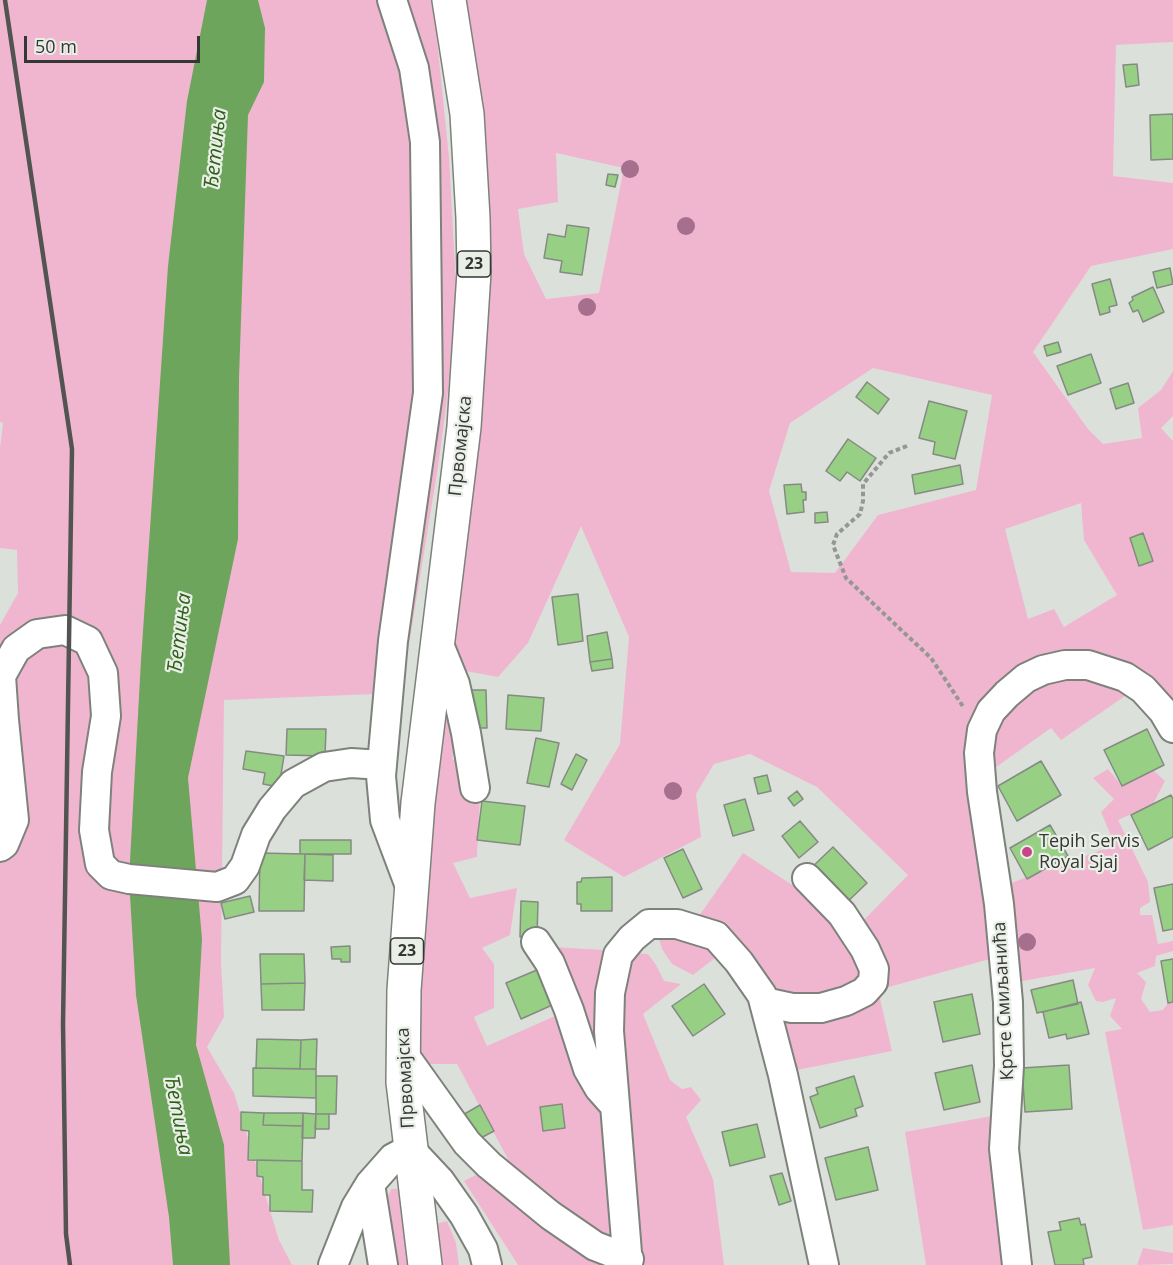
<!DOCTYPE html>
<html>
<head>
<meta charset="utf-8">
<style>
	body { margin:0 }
	#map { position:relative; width:1173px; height:1265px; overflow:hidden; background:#dbe1da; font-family:"Open Sans",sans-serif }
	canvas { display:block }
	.scale { position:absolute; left:24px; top:36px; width:176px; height:27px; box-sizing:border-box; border:3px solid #353734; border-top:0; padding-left:8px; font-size:18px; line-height:21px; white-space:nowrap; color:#353734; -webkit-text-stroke:4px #e9eee7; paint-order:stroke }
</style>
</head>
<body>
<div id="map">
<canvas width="1173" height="1265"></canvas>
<div class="scale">50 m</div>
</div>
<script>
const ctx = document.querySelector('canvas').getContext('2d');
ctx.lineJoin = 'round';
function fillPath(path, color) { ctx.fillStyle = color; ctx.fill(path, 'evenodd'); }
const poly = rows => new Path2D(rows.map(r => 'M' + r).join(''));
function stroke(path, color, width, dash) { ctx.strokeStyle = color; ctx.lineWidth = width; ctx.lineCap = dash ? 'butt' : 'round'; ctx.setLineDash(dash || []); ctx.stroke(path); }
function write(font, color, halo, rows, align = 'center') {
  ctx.font = font + ' "Open Sans",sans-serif'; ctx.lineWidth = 4.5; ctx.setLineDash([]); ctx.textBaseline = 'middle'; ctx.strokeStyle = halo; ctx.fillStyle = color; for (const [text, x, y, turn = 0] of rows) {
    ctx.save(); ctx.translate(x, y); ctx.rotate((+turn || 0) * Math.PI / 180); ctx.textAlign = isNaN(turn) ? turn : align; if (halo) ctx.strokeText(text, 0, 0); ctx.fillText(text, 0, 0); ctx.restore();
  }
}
const green = poly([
	[0,0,431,0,435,20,449,157,456,285,448,392,438,467,401,693,224,700,221,961,224,1017,207,1047,234,1093,279,1240,292,1265,0,1265,0,625,18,593,17,550,0,548,0,448,3,423,0,422],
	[462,0,1173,0,1173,42,1116,45,1113,176,1173,183,1173,249,1091,266,1033,352,1088,429,1103,444,1142,438,1138,408,1161,390,1173,371,1173,416,1161,428,1173,441,1173,718,1087,654,977,716,997,957,878,990,892,1051,792,1071,699,916,743,853,857,927,908,875,817,787,750,754,714,764,696,794,701,837,624,877,564,840,620,744,629,637,581,526,528,643,498,677,460,670,457,736,452,759,481,774,477,857,453,863,470,898,517,888,510,935,482,948,494,964,494,1008,474,1017,487,1046,562,1013,553,947,604,950,603,1111,614,1265,518,1265,464,1181,508,1159,457,1064,419,1064,419,939,486,361,487,203],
	[556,153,624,168,599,293,546,299,524,254,518,209,558,202],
	[873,368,992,395,976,490,878,515,835,573,791,572,769,491,790,423],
	[1081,503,1084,540,1117,595,1064,627,1054,609,1028,619,1005,529],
	[1079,670,1131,692,1061,740,1051,728,985,775,987,731,1013,696],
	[1108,769,1122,786,1153,770,1165,781,1153,804,1118,820,1148,882,1150,902,1140,908,1140,915,1152,915,1158,944,1173,941,1173,951,1156,956,1155,966,1137,973,1146,982,1141,999,1150,1012,1163,1010,1168,1003,1173,1002,1173,1225,1143,1230,1105,1032,1122,1029,1110,1016,1116,998,1103,1002,1096,1001,1088,985,1095,968,1012,983,1000,887,1115,845,1101,812,1114,799,1093,778],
	[658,935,683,935,720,954,693,975,672,964,662,949],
	[632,953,648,954,656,965,664,981,681,984,643,1014,670,1080,682,1089,691,1087,701,1100,686,1117,713,1179,724,1265,639,1265,616,1022],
	[997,1115,1009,1265,926,1265,905,1132],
	[391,1189,404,1189,415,1265,392,1265,383,1208],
	[447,1221,456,1243,459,1265,439,1265,432,1225],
	[1143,1248,1173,1253,1173,1264,1137,1265]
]);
const water = poly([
	[207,0,258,0,265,28,264,82,248,115,239,378,238,539,188,778,202,939,196,1045,224,1145,230,1265,173,1265,169,1217,136,995,129,879,141,660,168,266,187,101]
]);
const building = poly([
	[1137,64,1139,85,1126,87,1123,65,1137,64],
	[1173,114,1173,159,1151,160,1150,115,1173,114],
	[608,174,618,175,615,187,606,185,608,174],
	[567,225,589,228,582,275,560,272,562,261,544,258,548,234,565,237,567,225],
	[1170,268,1173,284,1157,288,1153,272,1170,268],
	[1110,279,1117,305,1109,307,1110,312,1100,315,1092,284,1110,279],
	[1153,287,1164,312,1143,322,1138,310,1133,312,1129,303,1133,300,1132,297,1153,287],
	[1058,342,1061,352,1047,356,1044,346,1058,342],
	[1091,354,1101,383,1068,395,1057,366,1091,354],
	[867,382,889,399,878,414,856,397,867,382],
	[1128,383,1134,403,1116,409,1110,389,1128,383],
	[929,401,967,411,955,459,933,454,935,442,919,438,929,401],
	[848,439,876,458,860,481,847,472,840,481,826,471,848,439],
	[960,465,963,484,915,494,912,475,960,465],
	[801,484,802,492,806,492,806,500,803,500,804,512,787,514,784,485,801,484],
	[827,512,828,522,815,523,815,513,827,512],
	[1143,533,1153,561,1139,566,1130,538,1143,533],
	[578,594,583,641,558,645,552,597,578,594],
	[607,632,612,659,590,662,587,636,607,632],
	[612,659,613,668,592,671,590,662,612,659],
	[471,690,486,690,487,728,472,728,471,690],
	[508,695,544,698,541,731,506,729,508,695],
	[287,729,326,729,325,756,286,755,287,729],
	[1147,729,1164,765,1122,786,1104,750,1147,729],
	[536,738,559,743,549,787,527,783,536,738],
	[246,751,284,756,279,787,263,784,265,773,243,769,246,751],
	[576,754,587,760,572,790,561,784,576,754],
	[1041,761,1061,795,1017,821,998,786,1041,761],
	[767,775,771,791,758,794,754,778,767,775],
	[797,791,803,799,794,806,788,798,797,791],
	[1171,795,1173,799,1173,837,1148,850,1131,815,1171,795],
	[745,799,754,830,733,836,724,805,745,799],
	[482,801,525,806,520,845,477,840,482,801],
	[800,821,818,842,799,858,782,836,800,821],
	[1050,825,1068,856,1027,879,1010,848,1050,825],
	[300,840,351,840,351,854,300,854,300,840],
	[833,847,867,883,843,906,809,870,833,847],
	[683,849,702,889,683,898,664,858,683,849],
	[260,853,305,854,304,911,259,911,260,853],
	[305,854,333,855,333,881,304,880,305,854],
	[612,877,612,911,581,911,581,904,577,904,577,882,581,882,582,878,612,877],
	[1173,884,1173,929,1163,931,1154,888,1173,884],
	[250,896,254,912,225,919,221,903,250,896],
	[521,901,538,902,537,937,520,937,521,901],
	[350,946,350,962,341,962,341,959,332,959,331,947,350,946],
	[260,954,304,954,305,983,261,984,260,954],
	[1173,959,1173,1002,1168,1003,1161,961,1173,959],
	[544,967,559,1002,521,1019,506,983,544,967],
	[1073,980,1078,1004,1037,1013,1031,990,1073,980],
	[305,983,304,1010,262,1010,261,984,305,983],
	[704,984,725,1014,693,1036,672,1006,704,984],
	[972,994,980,1034,943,1042,934,1002,972,994],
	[1081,1002,1089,1034,1067,1039,1066,1034,1049,1038,1043,1012,1081,1002],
	[257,1039,301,1040,300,1069,256,1068,257,1039],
	[317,1039,316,1069,300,1069,301,1040,317,1039],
	[972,1065,980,1102,944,1110,935,1073,972,1065],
	[1069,1065,1072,1109,1025,1112,1022,1068,1069,1065],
	[253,1068,316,1069,316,1098,253,1096,253,1068],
	[316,1076,337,1076,336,1114,316,1114,316,1076],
	[854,1076,863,1106,855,1109,857,1116,820,1128,810,1097,818,1094,816,1088,854,1076],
	[562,1104,565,1128,543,1131,540,1107,562,1104],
	[480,1105,494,1131,475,1141,461,1116,480,1105],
	[241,1112,264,1113,263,1125,303,1126,302,1161,248,1160,249,1131,241,1130,241,1112],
	[264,1113,303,1113,303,1126,263,1125,264,1113],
	[303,1113,316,1114,315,1138,302,1138,303,1113],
	[316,1114,329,1114,329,1129,315,1129,316,1114],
	[757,1124,765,1157,730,1166,722,1132,757,1124],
	[868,1147,878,1190,836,1200,825,1158,868,1147],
	[257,1160,302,1161,302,1190,313,1190,312,1212,270,1211,270,1195,263,1195,263,1177,257,1176,257,1160],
	[782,1173,791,1201,779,1205,770,1176,782,1173],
	[1079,1218,1081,1225,1085,1224,1092,1257,1083,1259,1084,1265,1055,1265,1048,1232,1061,1230,1059,1222,1079,1218]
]);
const path = poly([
	[907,446,889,453,863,484,863,501,860,514,837,534,833,545,846,578,931,658,964,708]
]);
const minor = poly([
	[392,0,414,68,425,142,428,393,393,641,381,776,385,820,411,889],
	[438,642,455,684,466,733,475,788],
	[0,847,4,844,14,820,4,720,1,676,16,649,37,634,65,630,88,641,103,673,106,716,97,772,94,830,100,864,111,875,129,879,217,887,235,880,245,866,256,835,272,809,293,784,324,767,351,763,382,765],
	[536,942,550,963,569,1010,588,1069,599,1088,615,1106],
	[764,1002,792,1008,821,1008,846,1001,864,992,873,982,874,969,865,949,842,914,807,878],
	[402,1052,467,1143,489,1165,550,1215,595,1246,629,1259],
	[370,1184,383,1265],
	[333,1265,356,1207,370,1184,393,1158,410,1149,440,1181,464,1215,483,1249,487,1265],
	[628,1265,609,1031,610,993,618,955,632,938,649,924,677,924,716,936,739,962,762,995,783,1075,824,1265],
	[1017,1265,1004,1149,1009,1066,1008,1002,999,904,982,792,979,753,982,730,991,711,1007,694,1026,678,1043,670,1065,665,1088,665,1125,677,1143,689,1163,711,1173,728]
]);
const major = poly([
	[425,1265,403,1082,404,990,418,803,464,427,474,272,473,218,467,114,449,0]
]);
const rail = poly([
	[5,0,72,449,63,1024,66,1234,70,1265]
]);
const trees = [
	[630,169],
	[686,226],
	[587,307],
	[673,791],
	[1027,942]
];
const markers = [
	[1027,852,6,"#c84489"]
];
const shields = [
	[474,264,33],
	[407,951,33]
];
const shieldNames = [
	["23",474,264],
	["23",407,951]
];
const streetNames = [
	["Првомајска",461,446,-84],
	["Крсте Смиљанића",1004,1001,-93],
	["Првомајска",406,1078,-93]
];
const poiNames = [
	["Tepih Servis",1039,842],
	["Royal Sjaj",1039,863]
];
const waterNames = [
	["Ђетиња",216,149,-84],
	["Ђетиња",180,633,-83],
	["Ђетиња",178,1116,79]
];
fillPath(green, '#f1b6cf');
fillPath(water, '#6ea55c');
fillPath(building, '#97d084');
stroke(building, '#858a83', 1.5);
stroke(minor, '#7d827b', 32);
stroke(major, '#7d827b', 36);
stroke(path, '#939892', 4, [4.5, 3]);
stroke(minor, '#fff', 28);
stroke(major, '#fff', 33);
stroke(rail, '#525451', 4.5);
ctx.fillStyle = '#a66f8d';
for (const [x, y] of trees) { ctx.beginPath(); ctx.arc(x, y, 9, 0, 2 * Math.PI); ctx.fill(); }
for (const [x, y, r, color] of markers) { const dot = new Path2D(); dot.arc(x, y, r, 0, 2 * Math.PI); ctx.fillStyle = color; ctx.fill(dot); stroke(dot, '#e9eee7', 2); }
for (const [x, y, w] of shields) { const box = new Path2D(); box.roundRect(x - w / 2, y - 13, w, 26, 4.5); ctx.fillStyle = '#e9eee7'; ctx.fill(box); stroke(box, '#353734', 1.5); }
write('bold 16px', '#353734', null, shieldNames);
write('18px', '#353734', '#e9eee7', streetNames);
write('18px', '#353734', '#e9eee7', poiNames, 'left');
write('italic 20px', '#2d6117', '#e9eee7', waterNames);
</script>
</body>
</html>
